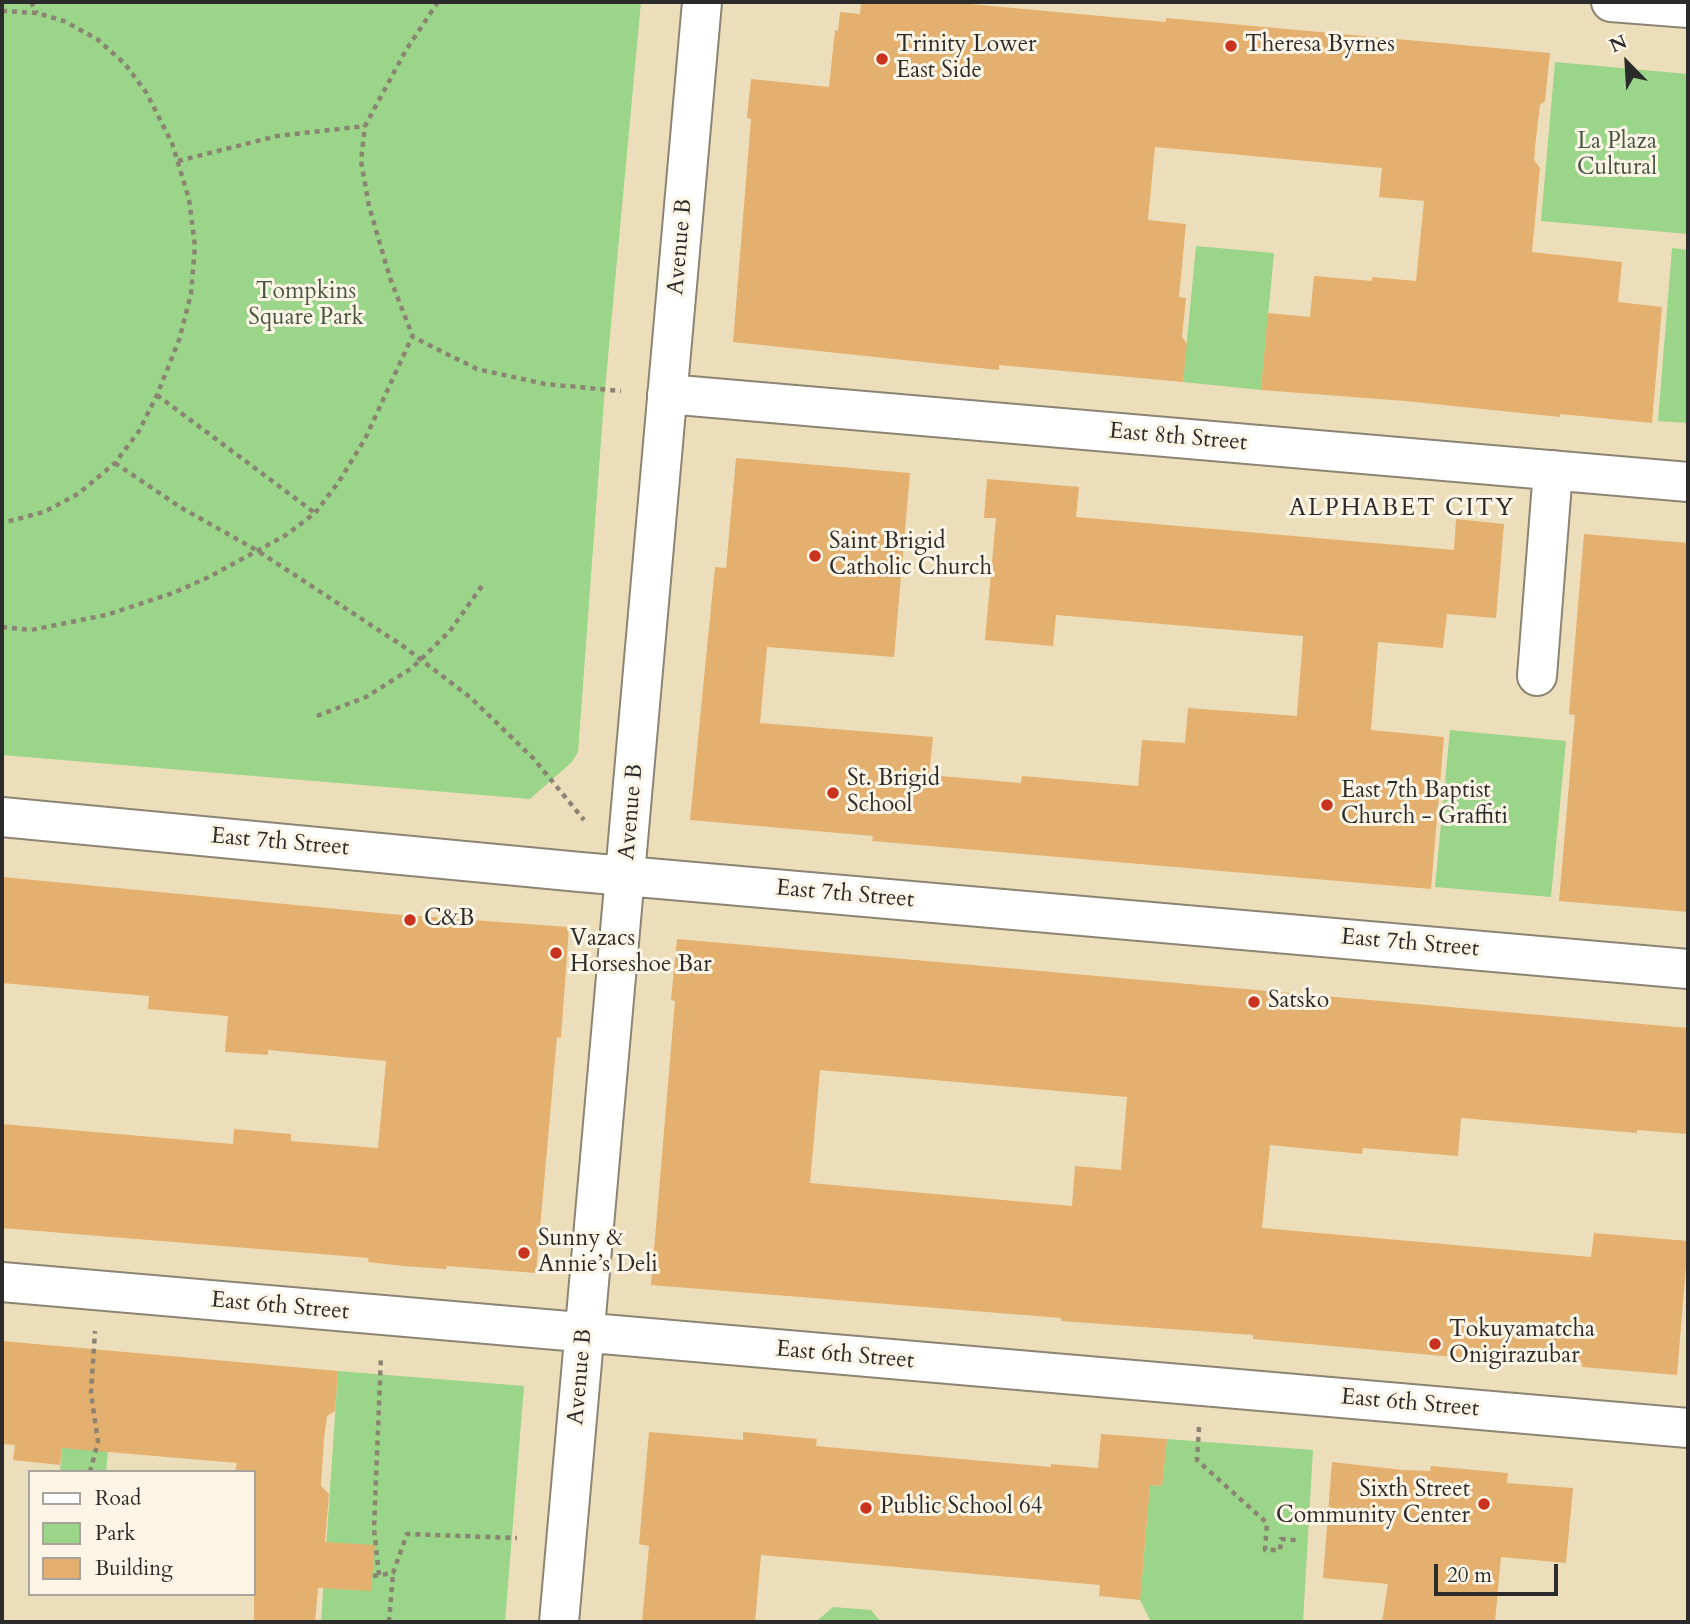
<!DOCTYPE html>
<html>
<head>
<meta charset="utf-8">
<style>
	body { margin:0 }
	#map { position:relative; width:1690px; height:1624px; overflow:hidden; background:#eddebb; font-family:Cardo,serif }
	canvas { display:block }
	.frame { position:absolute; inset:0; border:4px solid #2b2b2b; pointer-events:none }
	.legend { position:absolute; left:28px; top:1470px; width:228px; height:126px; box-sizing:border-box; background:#fcf5e5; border:2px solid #a8a49b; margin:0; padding:9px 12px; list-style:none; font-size:21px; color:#2b2b2b }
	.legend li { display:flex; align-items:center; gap:14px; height:35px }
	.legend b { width:35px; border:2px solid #a8a49b }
	.north { position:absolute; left:1592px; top:28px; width:70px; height:70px; -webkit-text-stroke:5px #fcf5e5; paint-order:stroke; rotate:336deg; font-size:19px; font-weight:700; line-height:28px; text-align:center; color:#2b2b2b }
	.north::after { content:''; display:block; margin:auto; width:24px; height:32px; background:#2b2b2b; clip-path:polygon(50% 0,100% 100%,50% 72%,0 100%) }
	.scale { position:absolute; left:1434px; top:1564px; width:124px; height:32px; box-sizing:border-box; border:4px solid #2b2b2b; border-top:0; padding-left:9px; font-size:21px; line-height:24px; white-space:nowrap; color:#2b2b2b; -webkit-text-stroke:5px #fcf5e5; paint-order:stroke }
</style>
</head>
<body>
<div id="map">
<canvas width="1690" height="1624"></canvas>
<div class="frame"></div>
<ul class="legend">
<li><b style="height:9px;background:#fff"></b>Road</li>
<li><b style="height:19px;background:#9ad589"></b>Park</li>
<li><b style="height:19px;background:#e4b06f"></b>Building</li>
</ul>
<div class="north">N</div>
<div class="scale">20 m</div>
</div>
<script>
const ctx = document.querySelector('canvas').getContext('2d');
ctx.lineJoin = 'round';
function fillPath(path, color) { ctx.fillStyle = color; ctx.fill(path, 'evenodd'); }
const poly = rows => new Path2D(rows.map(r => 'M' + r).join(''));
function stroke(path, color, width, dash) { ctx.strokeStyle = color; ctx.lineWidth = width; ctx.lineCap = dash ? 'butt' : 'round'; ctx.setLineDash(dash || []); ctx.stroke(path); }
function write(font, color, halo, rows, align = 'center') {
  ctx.font = font + ' Cardo,serif'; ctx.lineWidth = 6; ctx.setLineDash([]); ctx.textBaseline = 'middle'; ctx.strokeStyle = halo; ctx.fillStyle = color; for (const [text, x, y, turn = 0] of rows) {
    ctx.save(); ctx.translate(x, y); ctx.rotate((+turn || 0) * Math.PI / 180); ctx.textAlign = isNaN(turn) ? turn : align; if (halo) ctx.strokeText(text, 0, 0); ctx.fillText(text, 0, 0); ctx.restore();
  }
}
const green = poly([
	[2,2,641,2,604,400,578,752,572,762,530,799,2,755],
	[1555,62,1688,74,1688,234,1541,221],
	[1196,246,1274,253,1261,390,1183,382],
	[1672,248,1688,250,1688,423,1658,421],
	[1450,730,1566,741,1551,897,1435,887],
	[70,1347,117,1352,106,1472,60,1472],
	[338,1371,524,1386,505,1622,321,1622],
	[1167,1439,1313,1450,1303,1622,1151,1622,1140,1600,1150,1485,1162,1486],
	[833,1607,871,1610,881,1622,819,1622,819,1619]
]);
const building = poly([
	[861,2,948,2,1166,22,1166,18,1550,53,1545,101,1540,105,1535,147,1534,160,1540,168,1532,252,1622,262,1618,302,1662,307,1652,423,1560,414,1560,417,1405,401,1261,390,1268,313,1310,317,1314,276,1372,281,1372,277,1416,281,1424,201,1379,197,1382,168,1155,147,1148,220,1186,224,1179,297,1186,298,1182,337,1187,344,1183,382,999,365,999,370,733,342,751,119,747,118,751,79,829,87,835,30,838,31,840,12,860,14],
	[736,458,910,473,894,657,767,647,760,723,933,737,929,775,1021,783,1022,776,1138,786,1142,740,1185,743,1188,708,1297,716,1303,636,1056,615,1053,646,985,640,996,518,984,518,987,479,1079,487,1076,517,1454,550,1456,519,1504,524,1496,618,1447,614,1443,648,1378,642,1371,730,1444,737,1431,889,872,841,873,836,690,820,715,567,726,568],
	[1584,534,1688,543,1688,912,1559,901,1575,715,1569,714],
	[2,877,390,914,569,927,561,1038,557,1037,536,1273,447,1266,446,1269,403,1266,368,1262,369,1258,2,1228,2,1124,233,1144,234,1129,291,1134,291,1141,378,1148,386,1061,268,1050,268,1055,225,1052,228,1016,148,1009,149,996,2,983],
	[677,939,1688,1028,1688,1134,1637,1130,1637,1133,1461,1118,1458,1156,1363,1148,1362,1154,1270,1145,1262,1228,1591,1257,1594,1233,1688,1241,1677,1375,1582,1367,1582,1363,1489,1355,1489,1360,1443,1356,1253,1339,1253,1335,1061,1321,1061,1318,651,1285,675,1001,671,1000],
	[820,1070,1127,1097,1121,1170,1075,1166,1072,1206,810,1183],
	[2,1341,338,1371,335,1411,327,1416,324,1439,321,1486,329,1494,325,1542,375,1545,371,1591,318,1588,315,1622,254,1622,254,1472,235,1472,237,1463,62,1448,60,1465,13,1460,15,1445,2,1444],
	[649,1432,743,1440,743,1432,817,1439,816,1446,1051,1467,1051,1464,1098,1468,1101,1434,1167,1439,1162,1486,1150,1485,1140,1600,1099,1596,1100,1585,761,1555,755,1622,642,1622,649,1546,639,1544],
	[1332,1462,1403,1470,1430,1471,1431,1466,1508,1473,1507,1483,1573,1488,1566,1563,1501,1557,1495,1622,1382,1622,1388,1584,1323,1578]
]);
const path = poly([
	[31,2,37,13],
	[438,2,406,50,365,126,361,161,369,206,390,278,413,337,477,369,545,384,621,391],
	[2,11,37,13,64,21,97,39,125,64,146,92,172,143,189,199,195,246,191,294,179,340,157,395,139,431,115,463,78,494,44,512,2,523],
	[178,161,277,136,365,126],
	[157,395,315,513],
	[115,463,180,507,258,551,403,646,471,698,534,759,584,820],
	[2,627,31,630,106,615,173,593,209,577,286,535,315,513,338,483,365,439,412,337],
	[317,716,366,697,412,668,450,631,484,583],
	[1199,1427,1197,1460,1267,1523,1265,1550,1280,1550,1281,1539,1296,1540],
	[90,1472,98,1442,91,1393,95,1331],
	[379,1575,374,1529,381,1356],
	[373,1576,393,1573,407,1534,517,1538],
	[389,1622,393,1573]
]);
const minor = poly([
	[1611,2,1688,8],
	[667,394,1688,482],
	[1537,676,1553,470],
	[2,817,580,872,1688,969],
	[2,1282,1688,1428],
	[559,1622,702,2]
]);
const markers = [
	[1231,46,7,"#c8321e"],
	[882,59,7,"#c8321e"],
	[815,556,7,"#c8321e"],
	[833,793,7,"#c8321e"],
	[1327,805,7,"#c8321e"],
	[410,920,7,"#c8321e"],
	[556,953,7,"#c8321e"],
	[1254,1002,7,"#c8321e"],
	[524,1253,7,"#c8321e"],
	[1435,1344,7,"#c8321e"],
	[1484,1504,7,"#c8321e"],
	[866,1508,7,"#c8321e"]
];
const poiNames = [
	["Trinity Lower",896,46],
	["East Side",896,72],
	["Theresa Byrnes",1245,46],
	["Saint Brigid",829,543],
	["Catholic Church",829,569],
	["St. Brigid",847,780],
	["School",847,806],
	["East 7th Baptist",1341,792],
	["Church - Graffiti",1341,818],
	["C&B",424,920],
	["Vazacs",570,940],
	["Horseshoe Bar",570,966],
	["Satsko",1268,1002],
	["Sunny &",538,1240],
	["Annie’s Deli",538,1266],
	["Tokuyamatcha",1449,1331],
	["Onigirazubar",1449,1357],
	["Sixth Street",1470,1491,"right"],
	["Community Center",1470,1517,"right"],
	["Public School 64",880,1508]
];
const parkNames = [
	["La Plaza",1617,143],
	["Cultural",1617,169],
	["Tompkins",306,293],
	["Square Park",306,319]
];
const streetNames = [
	["Avenue B",681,247,-85],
	["East 8th Street",1178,438,5],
	["Avenue B",632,812,-85],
	["East 7th Street",280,843,5],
	["East 7th Street",845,895,5],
	["East 7th Street",1410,944,5],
	["East 6th Street",280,1307,5],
	["East 6th Street",845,1356,5],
	["Avenue B",581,1377,-85],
	["East 6th Street",1410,1404,5]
];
const neighbourhoodNames = [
	["ALPHABET CITY",1402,509]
];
fillPath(green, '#9ad589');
fillPath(building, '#e4b06f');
stroke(minor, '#8c8473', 42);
stroke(path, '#8c8473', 4.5, [5, 5]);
stroke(minor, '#fff', 38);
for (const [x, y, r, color] of markers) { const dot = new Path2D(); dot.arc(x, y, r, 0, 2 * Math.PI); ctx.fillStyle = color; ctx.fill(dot); stroke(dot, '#fcf5e5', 2.5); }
write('23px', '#2b2b2b', '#fcf5e5', poiNames, 'left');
write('23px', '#475642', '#fcf5e5', parkNames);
write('23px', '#2b2b2b', '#fcf5e5', streetNames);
ctx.letterSpacing = '2px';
write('24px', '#2b2b2b', '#fcf5e5', neighbourhoodNames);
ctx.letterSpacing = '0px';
</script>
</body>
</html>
